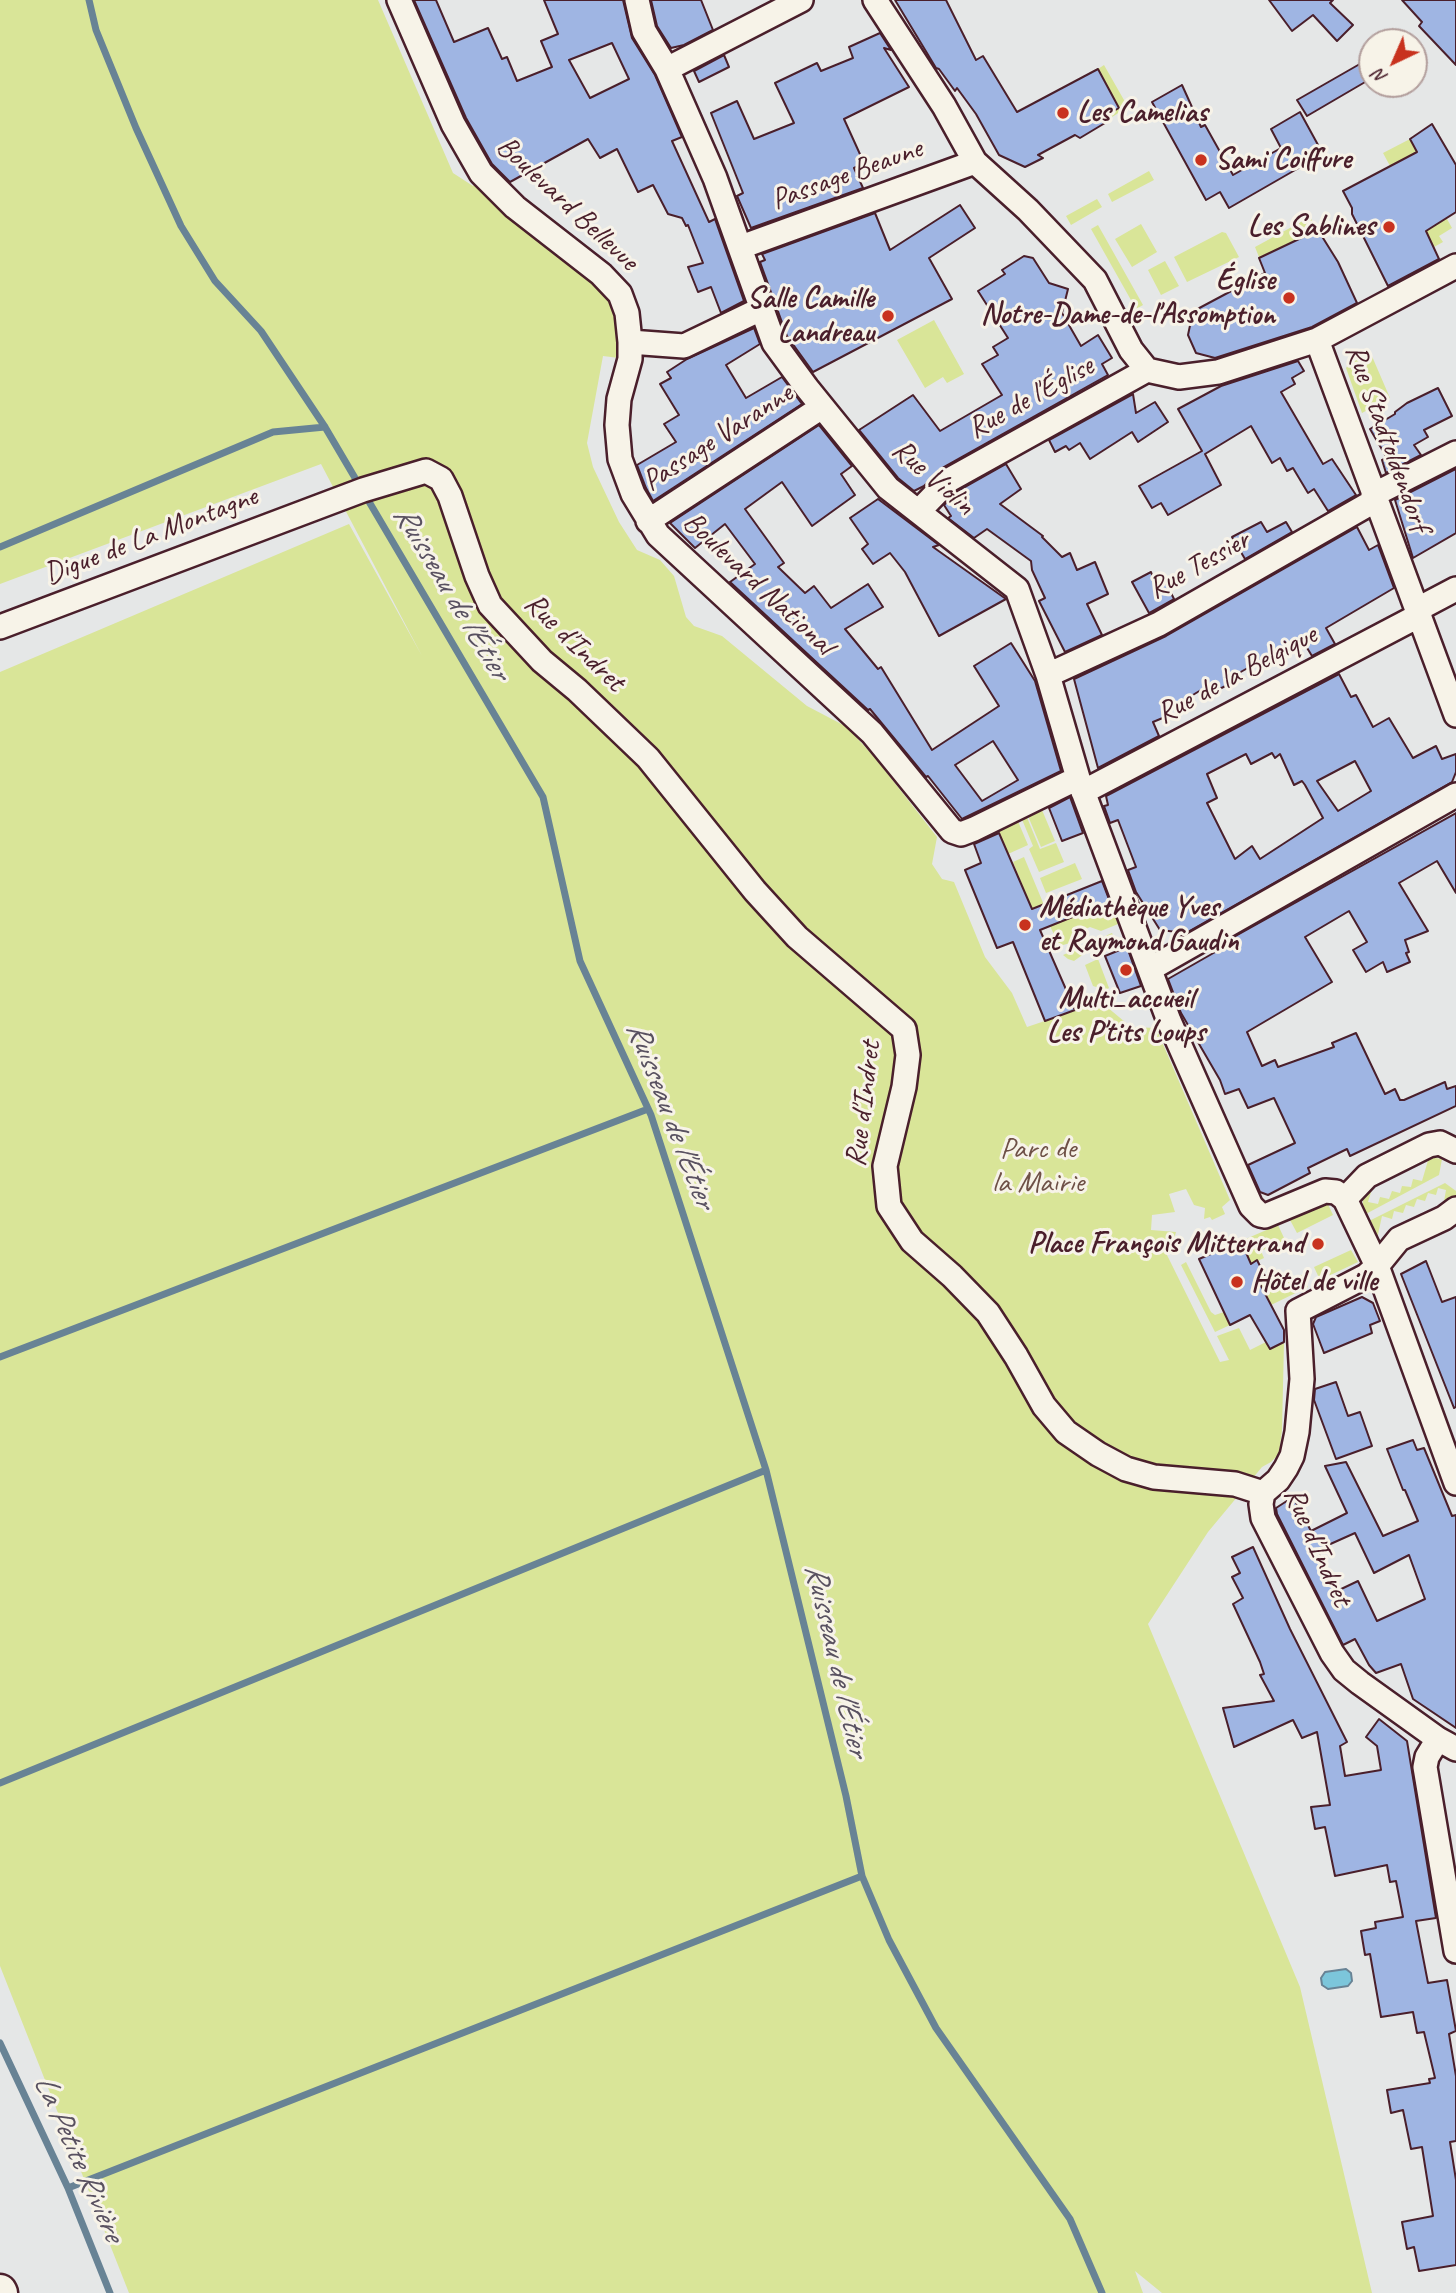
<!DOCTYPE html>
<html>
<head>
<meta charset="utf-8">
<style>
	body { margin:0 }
	#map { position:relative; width:1456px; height:2293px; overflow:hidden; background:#e5e7e7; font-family:Caveat,sans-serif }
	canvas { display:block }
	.north { position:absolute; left:1358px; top:28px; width:70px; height:70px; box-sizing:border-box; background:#f7f3e8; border:2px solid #b29e9c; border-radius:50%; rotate:224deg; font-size:19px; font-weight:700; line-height:28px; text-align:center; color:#4a1f2b }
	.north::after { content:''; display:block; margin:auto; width:24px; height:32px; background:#c8321e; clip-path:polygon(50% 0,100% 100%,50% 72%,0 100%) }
</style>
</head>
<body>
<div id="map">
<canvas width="1456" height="2293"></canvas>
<div class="north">N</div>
</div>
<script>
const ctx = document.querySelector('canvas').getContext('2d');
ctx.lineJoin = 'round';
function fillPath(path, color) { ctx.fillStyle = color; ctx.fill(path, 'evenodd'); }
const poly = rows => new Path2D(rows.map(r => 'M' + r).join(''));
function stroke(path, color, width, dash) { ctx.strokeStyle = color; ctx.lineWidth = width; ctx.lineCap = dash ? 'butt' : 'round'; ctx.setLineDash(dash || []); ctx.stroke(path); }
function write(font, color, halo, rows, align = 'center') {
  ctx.font = font + ' Caveat,sans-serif'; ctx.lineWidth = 6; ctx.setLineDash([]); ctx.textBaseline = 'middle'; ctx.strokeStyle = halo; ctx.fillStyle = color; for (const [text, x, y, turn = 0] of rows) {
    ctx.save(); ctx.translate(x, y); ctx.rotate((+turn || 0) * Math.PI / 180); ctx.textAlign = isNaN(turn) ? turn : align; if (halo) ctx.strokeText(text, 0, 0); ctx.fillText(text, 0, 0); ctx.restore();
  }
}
const green = poly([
	[0,0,378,0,453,173,473,186,476,183,612,299,620,333,619,358,603,356,587,443,593,467,619,522,637,550,660,560,674,576,686,617,694,626,722,636,807,706,847,727,876,759,937,837,932,864,942,879,954,882,985,957,1012,993,1027,1027,1101,1002,1131,1027,1156,1028,1230,1200,1222,1207,1225,1214,1212,1220,1210,1217,1204,1219,1205,1208,1194,1205,1186,1189,1169,1194,1175,1212,1152,1215,1151,1230,1176,1232,1174,1239,1182,1242,1165,1251,1220,1362,1229,1360,1217,1336,1239,1328,1250,1350,1266,1342,1270,1349,1284,1343,1282,1430,1279,1454,1271,1462,1262,1467,1208,1532,1148,1624,1300,1987,1372,2293,1162,2293,1135,2271,1143,2293,129,2293,0,1966,0,672,349,524,422,656,321,464,0,584],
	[1104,65,1128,107,1104,122,1101,118,1119,108,1098,69],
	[1410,139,1441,196,1436,199,1452,228,1439,236,1443,242,1434,247,1383,153],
	[1149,171,1154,180,1112,202,1108,194],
	[1097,199,1102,207,1071,225,1066,216],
	[1310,217,1318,230,1317,233,1289,247,1285,244,1286,248,1261,256,1259,258,1261,262,1255,247],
	[1141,224,1157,252,1132,267,1115,239],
	[1098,225,1143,305,1136,309,1091,229],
	[1222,232,1226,233,1239,257,1187,282,1174,257],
	[1165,261,1179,286,1161,295,1148,270],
	[934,320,964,374,947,383,943,377,925,388,897,340],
	[1371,354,1390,398,1362,413,1346,368,1350,363],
	[1042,810,1055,841,1041,847,1028,816],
	[1026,815,1040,849,1056,843,1064,862,1039,872,1029,849,1033,846,1021,817],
	[1017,819,1028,845,1008,854,997,828],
	[1024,857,1044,905,1032,909,1013,862],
	[1075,863,1082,879,1046,893,1040,878],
	[1115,900,1123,922,1101,931,1090,927,1086,929,1078,941,1063,945,1058,943,1050,926],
	[1112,933,1114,937,1099,943,1074,961,1068,959,1063,955],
	[1098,959,1109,988,1106,990,1093,986,1085,965],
	[1429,1157,1442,1159,1439,1175,1362,1216,1363,1199,1373,1186,1368,1202,1378,1204,1380,1197,1389,1199,1392,1191,1400,1193,1402,1186,1411,1187,1413,1179,1422,1181],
	[1445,1183,1456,1191,1456,1196,1451,1202,1443,1207,1446,1190,1438,1188,1436,1195,1428,1193,1425,1201,1417,1199,1414,1207,1406,1205,1403,1213,1394,1211,1392,1219,1382,1216,1377,1239,1374,1238,1365,1223],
	[1327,1202,1333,1215,1297,1233,1290,1220],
	[1278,1225,1285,1240,1261,1251,1264,1258,1251,1264,1241,1241],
	[1351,1250,1358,1262,1320,1280,1314,1267],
	[1186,1262,1211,1312,1215,1315,1224,1312,1230,1325,1215,1332,1181,1265],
	[1302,1275,1308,1287,1271,1305,1260,1284,1274,1277,1279,1287]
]);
const water = poly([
	[1346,1969,1351,1973,1352,1981,1348,1986,1328,1989,1322,1985,1321,1978,1325,1972,1346,1969]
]);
const stream = poly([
	[89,0,96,30,136,128,181,226,215,281,261,331,325,427,543,797,580,961,651,1115,766,1470,846,1796,862,1876,889,1940,936,2028,1070,2219,1102,2293],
	[0,547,273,432,325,427],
	[0,1357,648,1109],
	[0,1783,766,1470],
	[0,2043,68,2188,110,2293],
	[68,2188,862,1876]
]);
const building = poly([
	[414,0,436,0,454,42,488,28,502,59,507,57,517,81,552,67,541,41,558,34,544,0,623,0,632,38,655,75,682,137,672,141,709,222,715,219,744,301,721,313,711,287,698,292,688,267,703,263,688,225,686,226,682,218,668,214,653,185,638,192,617,149,600,158,588,139,510,182,492,164,466,118,414,0],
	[612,43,629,79,590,98,569,60,612,43],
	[651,0,701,0,713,30,684,45,671,48,657,26,651,0],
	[895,0,946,0,976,60,983,56,1017,112,1098,69,1119,108,1101,118,1105,123,1080,138,1075,135,1038,155,1043,158,1025,167,999,155,976,114,957,88,955,91,939,69,936,68,895,0],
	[1269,0,1333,0,1330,3,1353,25,1337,41,1313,15,1292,31,1269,0],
	[1402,0,1456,0,1456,65,1419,26,1422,22,1402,0],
	[880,33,891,50,884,48,909,87,844,119,864,163,854,168,863,188,751,228,737,196,743,193,711,113,737,101,754,139,794,123,775,83,817,63,821,71,853,58,849,47,880,33],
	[724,55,729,67,699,82,694,71,724,55],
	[1372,57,1372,78,1307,116,1297,100,1372,57],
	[1182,85,1201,127,1205,125,1233,175,1281,148,1271,129,1300,112,1323,154,1229,208,1220,192,1206,200,1152,102,1182,85],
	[1432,124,1456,165,1456,212,1426,231,1439,259,1388,286,1352,214,1352,208,1343,191,1417,152,1410,139,1432,124],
	[960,205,975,228,929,258,952,299,813,372,787,336,760,262,765,260,762,254,875,213,890,250,960,205],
	[1318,230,1338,262,1357,303,1312,327,1215,358,1196,353,1188,335,1192,316,1190,313,1265,273,1259,258,1318,230],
	[1024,256,1033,258,1049,283,1068,289,1062,313,1081,346,1098,335,1112,358,1102,364,1108,375,942,468,924,486,914,491,898,478,859,430,913,395,940,431,1002,395,982,364,998,355,993,347,1008,338,978,291,1005,274,1002,270,1024,256],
	[754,328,760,344,726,365,746,398,782,377,802,404,653,501,646,488,637,465,676,442,664,424,679,415,660,384,671,378,667,372,687,359,754,328],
	[1298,361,1304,371,1292,378,1295,384,1281,392,1323,464,1332,459,1356,495,1328,511,1314,489,1308,493,1293,468,1287,471,1280,458,1272,463,1251,426,1205,454,1221,485,1168,515,1161,503,1152,508,1139,486,1202,451,1178,409,1221,386,1298,361],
	[1438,388,1452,416,1424,430,1428,437,1414,445,1421,455,1386,473,1382,460,1387,458,1370,429,1395,414,1395,412,1407,403,1438,388],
	[1133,394,1136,413,1155,402,1168,422,1138,442,1132,432,1090,459,1080,443,1069,450,1066,446,1055,452,1049,440,1133,394],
	[819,425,852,466,841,474,855,495,812,526,782,482,745,509,784,563,778,567,805,593,814,586,831,608,868,584,883,607,845,629,878,669,881,667,932,750,999,706,974,666,1011,643,1035,681,1061,771,962,819,928,776,926,777,870,709,868,710,730,582,755,564,725,524,695,548,670,523,819,425],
	[993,741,1018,780,982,801,955,765,993,741],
	[1006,464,1021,489,1000,504,1043,536,1042,537,1062,557,1070,553,1077,570,1095,562,1108,594,1087,604,1102,635,1065,652,1039,601,1045,598,1032,570,1031,561,987,529,974,538,948,518,951,516,944,505,958,491,1006,464],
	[1456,469,1456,533,1413,558,1395,500,1456,469],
	[878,499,939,545,933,547,1006,599,939,636,905,572,890,553,873,564,862,549,868,544,850,518,878,499],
	[1261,522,1267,532,1286,522,1292,532,1245,559,1232,537,1261,522],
	[1357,527,1369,550,1378,545,1394,588,1326,628,1335,644,1312,656,1301,638,1230,678,1232,683,1215,691,1211,684,1163,713,1165,717,1153,722,1159,736,1098,768,1074,679,1166,636,1357,527],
	[1151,572,1154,580,1162,575,1174,599,1149,613,1132,582,1151,572],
	[1339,674,1351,697,1356,695,1373,727,1389,718,1413,758,1436,746,1442,759,1456,754,1456,772,1452,782,1186,933,1160,930,1136,892,1128,870,1136,867,1118,820,1110,823,1104,806,1108,805,1106,796,1339,674],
	[1272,753,1275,758,1280,754,1294,785,1302,781,1305,785,1323,818,1260,859,1252,846,1235,859,1207,803,1217,798,1207,774,1246,754,1251,764,1272,753],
	[1355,761,1371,791,1338,811,1317,781,1355,761],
	[1070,797,1083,833,1062,841,1049,808,1070,797],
	[1456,813,1456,893,1437,861,1399,883,1428,931,1405,940,1409,952,1406,953,1410,962,1387,972,1383,962,1366,972,1353,950,1367,942,1349,911,1305,937,1332,982,1247,1032,1262,1066,1275,1060,1278,1067,1334,1047,1332,1043,1356,1033,1385,1094,1395,1089,1400,1100,1404,1100,1445,1082,1447,1089,1456,1086,1456,1106,1350,1156,1347,1149,1308,1168,1310,1173,1268,1195,1260,1192,1248,1165,1295,1143,1274,1098,1248,1108,1239,1089,1225,1094,1220,1080,1181,1013,1168,979,1238,939,1232,938,1456,813],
	[999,833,1032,909,1102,881,1110,902,1040,930,1075,1010,1045,1021,1013,942,997,948,965,870,981,863,974,844,999,833],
	[1127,947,1141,986,1120,993,1105,956,1127,947],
	[1241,1241,1251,1264,1257,1260,1267,1280,1260,1284,1284,1330,1284,1342,1270,1349,1250,1315,1230,1325,1199,1259,1241,1241],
	[1426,1261,1442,1302,1456,1297,1456,1407,1454,1408,1401,1274,1426,1261],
	[1362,1297,1373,1303,1380,1321,1370,1325,1372,1333,1324,1353,1313,1324,1316,1317,1362,1297],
	[1336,1382,1348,1416,1360,1412,1372,1446,1336,1459,1314,1400,1315,1389,1336,1382],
	[1413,1440,1417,1450,1424,1448,1452,1516,1456,1515,1456,1728,1413,1699,1401,1664,1376,1673,1369,1665,1355,1639,1343,1645,1277,1514,1276,1508,1293,1497,1311,1531,1347,1513,1325,1466,1346,1462,1383,1536,1418,1521,1405,1490,1403,1490,1387,1449,1413,1440],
	[1355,1533,1374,1573,1409,1555,1425,1599,1377,1621,1358,1581,1337,1591,1317,1550,1355,1533],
	[1253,1547,1290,1629,1347,1742,1340,1746,1345,1776,1381,1770,1377,1746,1366,1737,1379,1719,1407,1741,1436,1918,1416,1921,1428,1983,1447,1980,1456,2031,1449,2034,1456,2076,1456,2141,1450,2142,1456,2180,1456,2265,1419,2271,1414,2247,1407,2249,1402,2222,1433,2216,1422,2147,1411,2149,1403,2110,1391,2113,1387,2090,1430,2083,1429,2079,1435,2078,1424,2032,1417,2033,1413,2012,1381,2017,1370,1954,1365,1955,1361,1931,1376,1928,1375,1922,1403,1917,1396,1881,1390,1882,1387,1865,1335,1876,1325,1827,1315,1829,1311,1807,1330,1805,1317,1732,1302,1738,1293,1720,1234,1747,1223,1708,1274,1701,1260,1675,1264,1674,1260,1662,1233,1604,1243,1598,1232,1577,1240,1573,1232,1557,1253,1547]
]);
const street = poly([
	[399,0,453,124,481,173,515,207,601,274,620,294,627,313,630,342,630,359,619,399,617,425,620,459,633,494,658,535,872,733,952,831,961,834,974,829,1078,778],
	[637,0,644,31,667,69,715,178,774,343,807,388,888,488,1017,589,1048,675,1078,778,1169,1021,1251,1206,1260,1215,1265,1216,1325,1191,1336,1192,1345,1199,1377,1266,1456,1483],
	[875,0,944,106,975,162,1028,210,1095,280,1131,350,1147,370],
	[667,69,801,0],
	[741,247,975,162],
	[1317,340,1456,715],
	[630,342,684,346,761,309],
	[1373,495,1456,453],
	[919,511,949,480,1147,370,1179,377,1218,372,1317,340,1456,266],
	[648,521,822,407],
	[1418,609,1456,589],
	[0,627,363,490,426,471,441,479,450,496,477,576,490,605,542,661,577,690,648,758,755,891,797,937,904,1029,908,1055,904,1087,885,1166,889,1206,912,1241,952,1276,988,1313,1016,1356,1044,1406,1066,1432,1098,1454,1126,1469,1154,1477,1235,1484,1263,1493],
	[1048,675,1159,624,1376,500],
	[1083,792,1420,615],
	[1150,969,1456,795],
	[1345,1199,1367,1176,1429,1145,1440,1143,1456,1151],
	[1263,1493,1278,1480,1286,1468,1292,1456,1297,1432,1302,1379,1298,1311,1366,1276,1377,1266,1399,1239,1444,1218,1456,1209],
	[1263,1493,1261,1504,1263,1518,1332,1653,1344,1670,1360,1683,1438,1739,1456,1749],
	[1438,1739,1427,1757,1425,1767,1456,1951]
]);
const secondary = poly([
	[0,2291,1,2293]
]);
const markers = [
	[1063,113,7,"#c8321e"],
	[1201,160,7,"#c8321e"],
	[1389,227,7,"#c8321e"],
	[1289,298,7,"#c8321e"],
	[888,316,7,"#c8321e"],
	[1025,925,7,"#c8321e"],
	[1126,970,7,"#c8321e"],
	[1318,1244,7,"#c8321e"],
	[1237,1282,7,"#c8321e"]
];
const poiNames = [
	["Les Camelias",1077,113],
	["Sami Coiffure",1215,160],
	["Les Sablines",1375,227,"right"],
	["Église",1275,281,"right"],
	["Notre-Dame-de-l'Assomption",1275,315,"right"],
	["Salle Camille",874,299,"right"],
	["Landreau",874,333,"right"],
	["Médiathèque Yves",1039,908],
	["et Raymond Gaudin",1039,942],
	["Multi_accueil",1126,999,"center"],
	["Les P'tits Loups",1126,1033,"center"],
	["Place François Mitterrand",1304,1244,"right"],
	["Hôtel de ville",1251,1282]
];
const streetNames = [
	["Passage Beaune",847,175,-20],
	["Boulevard Bellevue",567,204,43],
	["Rue de l'Église",1031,398,-29],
	["Passage Varanne",718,438,-33],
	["Rue Stadtoldendorf",1387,438,70],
	["Rue Violin",933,478,41],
	["Digue de La Montagne",151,536,-21],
	["Rue Tessier",1199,565,-29],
	["Boulevard National",758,584,43],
	["Rue d'Indret",574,643,44],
	["Rue de la Belgique",1237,675,-28],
	["Rue d'Indret",864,1104,-83],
	["Rue d'Indret",1317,1547,66]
];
const parkNames = [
	["Parc de",1038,1149],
	["la Mairie",1038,1183]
];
const waterNames = [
	["Ruisseau de l'Étier",451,593,59],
	["Ruisseau de l'Étier",670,1115,69],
	["Ruisseau de l'Étier",836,1660,77],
	["La Petite Rivière",78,2158,66]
];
fillPath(green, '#d9e598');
fillPath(water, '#7cc6db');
stroke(water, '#688395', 2);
stroke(stream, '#688395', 7);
fillPath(building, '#9fb5e3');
stroke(building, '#4a1f2b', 2);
stroke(street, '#4a1f2b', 28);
stroke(secondary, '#4a1f2b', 37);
stroke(street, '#f7f3e8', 23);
stroke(secondary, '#f7f3e8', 32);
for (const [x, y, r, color] of markers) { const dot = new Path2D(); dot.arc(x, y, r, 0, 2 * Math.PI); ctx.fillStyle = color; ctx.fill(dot); stroke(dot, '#f7f3e8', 2.5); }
write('bold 30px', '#4a1f2b', '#f7f3e8', poiNames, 'left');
write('30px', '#4a1f2b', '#f7f3e8', streetNames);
write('30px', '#6e5046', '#f7f3e8', parkNames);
write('italic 32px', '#595160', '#f7f3e8', waterNames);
</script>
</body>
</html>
